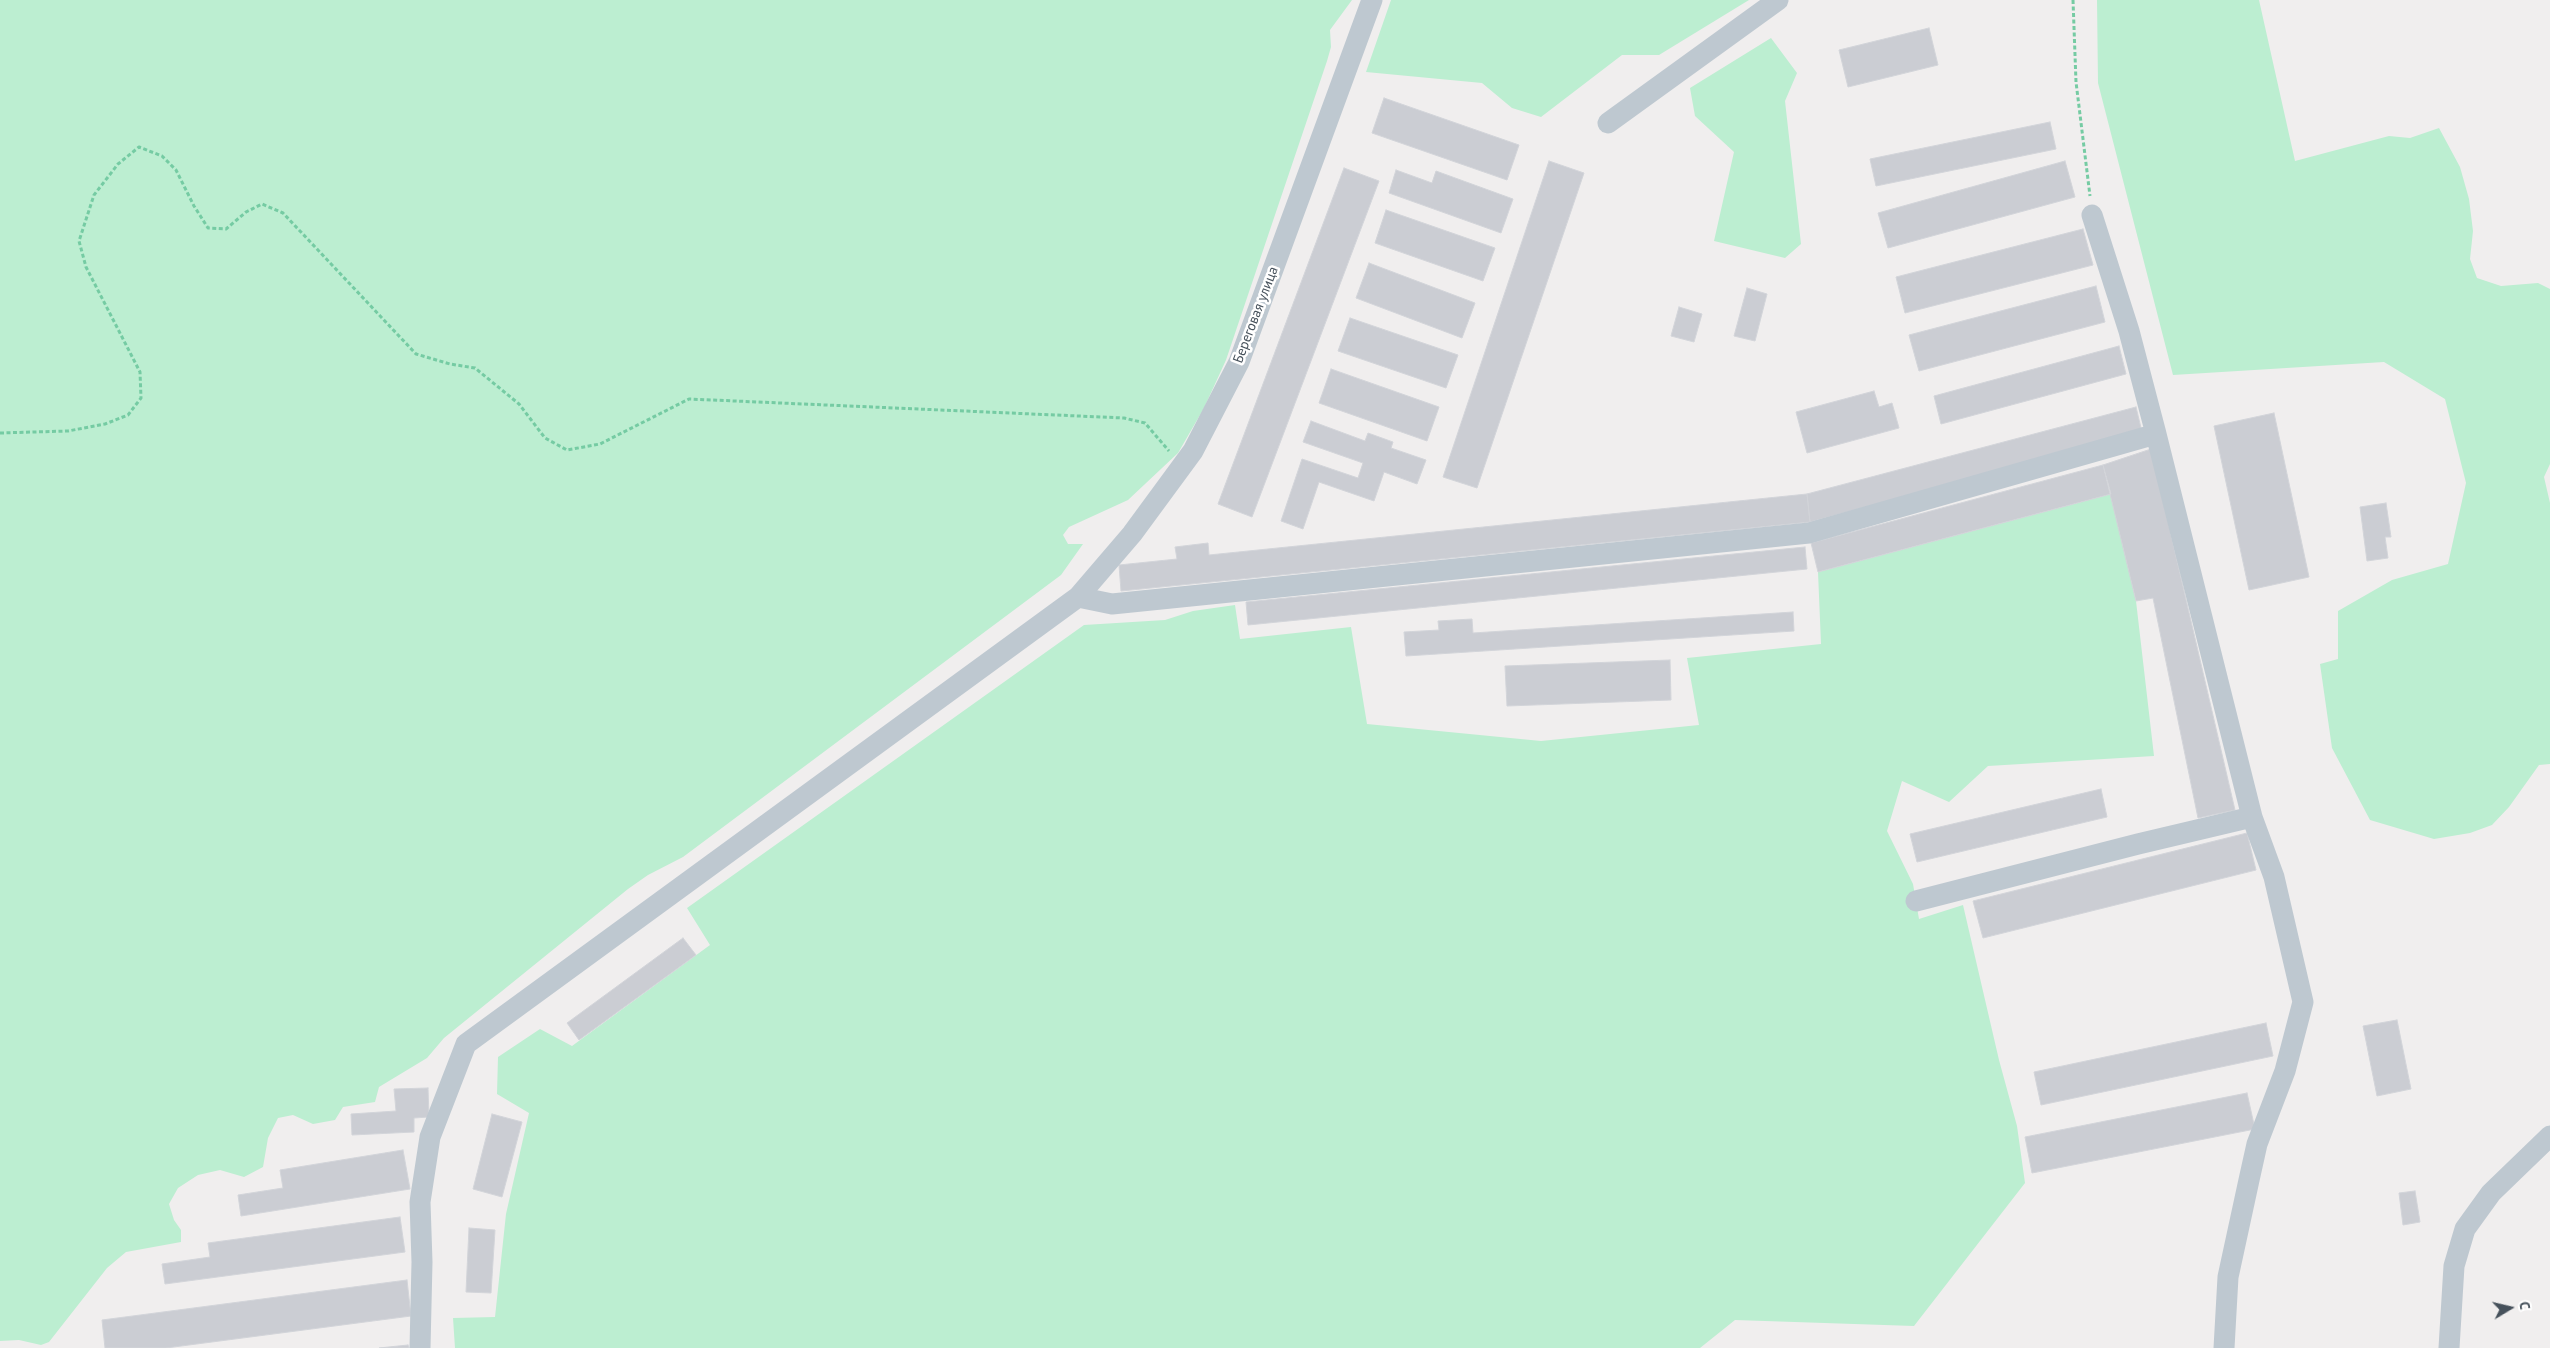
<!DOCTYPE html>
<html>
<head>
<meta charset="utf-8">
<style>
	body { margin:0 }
	#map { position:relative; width:2550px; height:1348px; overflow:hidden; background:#f0eeee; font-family:"PT Sans",sans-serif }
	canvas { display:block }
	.north { position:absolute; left:2485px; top:1283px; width:50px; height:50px; -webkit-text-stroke:4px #fff; paint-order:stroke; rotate:81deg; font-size:14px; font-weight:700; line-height:20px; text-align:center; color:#46515b }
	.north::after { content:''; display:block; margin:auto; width:18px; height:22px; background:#46515b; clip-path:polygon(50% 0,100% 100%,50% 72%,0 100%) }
</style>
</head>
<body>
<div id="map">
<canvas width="2550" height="1348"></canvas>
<div class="north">С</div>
</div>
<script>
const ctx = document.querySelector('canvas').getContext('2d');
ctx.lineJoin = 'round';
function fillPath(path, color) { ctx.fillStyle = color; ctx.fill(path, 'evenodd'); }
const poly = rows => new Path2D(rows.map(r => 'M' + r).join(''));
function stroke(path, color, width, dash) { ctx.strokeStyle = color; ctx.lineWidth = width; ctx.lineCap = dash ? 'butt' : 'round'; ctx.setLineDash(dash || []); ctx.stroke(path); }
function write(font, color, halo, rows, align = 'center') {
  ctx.font = font + ' "PT Sans",sans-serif'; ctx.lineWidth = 5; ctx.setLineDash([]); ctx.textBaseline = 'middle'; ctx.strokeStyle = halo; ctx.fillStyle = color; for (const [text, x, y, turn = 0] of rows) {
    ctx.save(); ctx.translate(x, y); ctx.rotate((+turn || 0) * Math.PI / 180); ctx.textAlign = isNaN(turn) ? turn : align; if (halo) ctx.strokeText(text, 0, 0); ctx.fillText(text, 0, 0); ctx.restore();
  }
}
const green = poly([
	[0,0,1352,0,1330,30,1331,47,1327,61,1226,360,1204,408,1178,453,1128,500,1069,527,1063,535,1068,544,1083,544,1061,575,683,857,648,875,628,889,444,1038,427,1058,379,1087,375,1102,343,1107,335,1120,313,1124,293,1115,278,1118,268,1138,263,1167,244,1177,220,1170,198,1175,178,1188,169,1204,174,1220,181,1230,181,1242,126,1252,107,1268,49,1342,41,1345,19,1340,0,1341],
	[1391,0,1749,0,1659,55,1622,55,1541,117,1512,108,1482,83,1366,72],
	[2097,0,2259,0,2295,161,2389,136,2410,138,2439,128,2460,167,2469,199,2473,231,2470,259,2477,278,2501,286,2538,283,2550,289,2550,464,2544,477,2550,503,2550,764,2539,765,2509,807,2492,825,2470,833,2434,839,2370,820,2332,748,2320,664,2338,659,2338,611,2392,580,2448,564,2466,483,2445,399,2384,362,2173,375,2098,83],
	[1771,38,1797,73,1785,101,1801,244,1785,258,1714,241,1734,152,1695,116,1690,88],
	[2111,494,2136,601,2154,756,1988,766,1949,802,1902,781,1887,831,1913,884,1919,919,1963,905,1999,1060,2017,1126,2025,1183,1914,1326,1735,1320,1700,1348,455,1348,453,1318,495,1317,506,1214,529,1113,497,1094,498,1057,540,1029,572,1046,710,945,687,908,1084,625,1165,620,1193,611,1235,605,1240,639,1351,627,1367,724,1541,741,1699,725,1687,658,1821,644,1818,572]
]);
const building = poly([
	[1929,28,1938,65,1848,87,1839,50,1929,28],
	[1384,98,1519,145,1507,180,1372,133,1384,98],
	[2050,122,2056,149,1876,186,1870,159,2050,122],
	[1549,161,1584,173,1477,488,1443,477,1549,161],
	[2065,161,2075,197,1888,248,1878,213,2065,161],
	[1344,168,1379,181,1252,517,1218,504,1344,168],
	[1396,170,1432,183,1436,171,1513,199,1501,233,1389,193,1396,170],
	[1386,210,1495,248,1483,281,1375,243,1386,210],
	[2083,229,2093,265,1905,313,1896,277,2083,229],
	[1369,263,1475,303,1462,338,1356,298,1369,263],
	[2096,286,2105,322,1919,371,1909,335,2096,286],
	[1747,288,1767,294,1755,341,1734,336,1747,288],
	[1679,307,1702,314,1694,342,1671,336,1679,307],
	[1350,318,1458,355,1446,388,1338,351,1350,318],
	[2119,346,2126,374,1941,424,1934,396,2119,346],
	[1331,369,1439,407,1427,441,1319,403,1331,369],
	[1874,391,1879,407,1892,403,1899,428,1807,453,1796,412,1874,391],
	[2136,407,2142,432,1810,522,1807,494,2136,407],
	[2274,413,2309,577,2249,590,2214,426,2274,413],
	[1311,421,1365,441,1368,433,1393,442,1391,448,1426,460,1417,484,1384,472,1374,501,1319,482,1303,529,1281,521,1302,459,1358,478,1363,463,1303,442,1311,421],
	[2151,449,2235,810,2198,818,2153,598,2136,601,2103,465,2151,449],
	[2103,465,2111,494,1818,572,1811,543,2103,465],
	[1807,494,1810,522,1121,591,1119,565,1177,559,1175,547,1208,543,1209,555,1807,494],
	[2386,503,2391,537,2385,537,2388,558,2367,561,2360,507,2386,503],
	[1805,547,1807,569,1248,625,1246,602,1805,547],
	[1793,612,1794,631,1406,656,1404,632,1439,630,1438,621,1472,619,1473,633,1793,612],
	[1670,660,1671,700,1507,706,1505,666,1670,660],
	[2101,789,2107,817,1917,862,1910,834,2101,789],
	[2247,833,2256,870,1983,938,1973,901,2247,833],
	[683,938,696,955,579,1040,567,1023,683,938],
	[2397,1020,2411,1089,2377,1096,2363,1026,2397,1020],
	[2266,1023,2273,1056,2041,1105,2034,1072,2266,1023],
	[428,1088,429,1117,414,1118,414,1132,352,1135,351,1114,396,1111,394,1089,428,1088],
	[2247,1093,2255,1129,2032,1173,2025,1137,2247,1093],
	[492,1114,522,1122,502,1197,473,1189,492,1114],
	[403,1150,410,1189,241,1216,238,1195,283,1188,280,1170,403,1150],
	[2415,1191,2420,1222,2403,1225,2399,1193,2415,1191],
	[400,1217,405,1252,165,1284,162,1264,210,1257,208,1243,400,1217],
	[469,1228,495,1230,491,1293,466,1292,469,1228],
	[407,1280,411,1316,166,1348,105,1348,102,1320,407,1280],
	[408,1345,409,1348,379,1348,408,1345]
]);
const path = poly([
	[2073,0,2076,82,2090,196],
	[0,433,68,431,105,424,128,415,141,398,140,372,86,267,79,241,94,195,118,164,139,147,162,156,176,170,194,206,208,228,226,229,246,212,262,204,283,213,416,354,450,364,475,368,519,404,545,438,567,450,600,444,689,399,1124,418,1145,423,1169,451]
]);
const minor = poly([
	[1608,123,1778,0],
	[2156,434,2252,817,2274,877,2303,1002,2285,1071,2257,1144,2249,1180,2228,1277,2224,1348],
	[1078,597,1112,604,1809,533,2156,434,2129,331,2092,215],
	[1916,901,2138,844,2252,817],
	[420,1348,422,1262,420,1202,430,1137,466,1044,1078,597,1132,534,1193,451,1239,362,1372,0],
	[2449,1348,2454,1266,2465,1229,2491,1193,2550,1136]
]);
const streetNames = [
	["Береговая улица",1256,315,-69]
];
fillPath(green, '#bceed1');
fillPath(building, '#cbcdd3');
stroke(building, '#d2d4d9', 1);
stroke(path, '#75cba3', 3, [4, 2.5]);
stroke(minor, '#bec8d0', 21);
write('14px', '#46515b', '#fff', streetNames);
</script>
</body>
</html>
